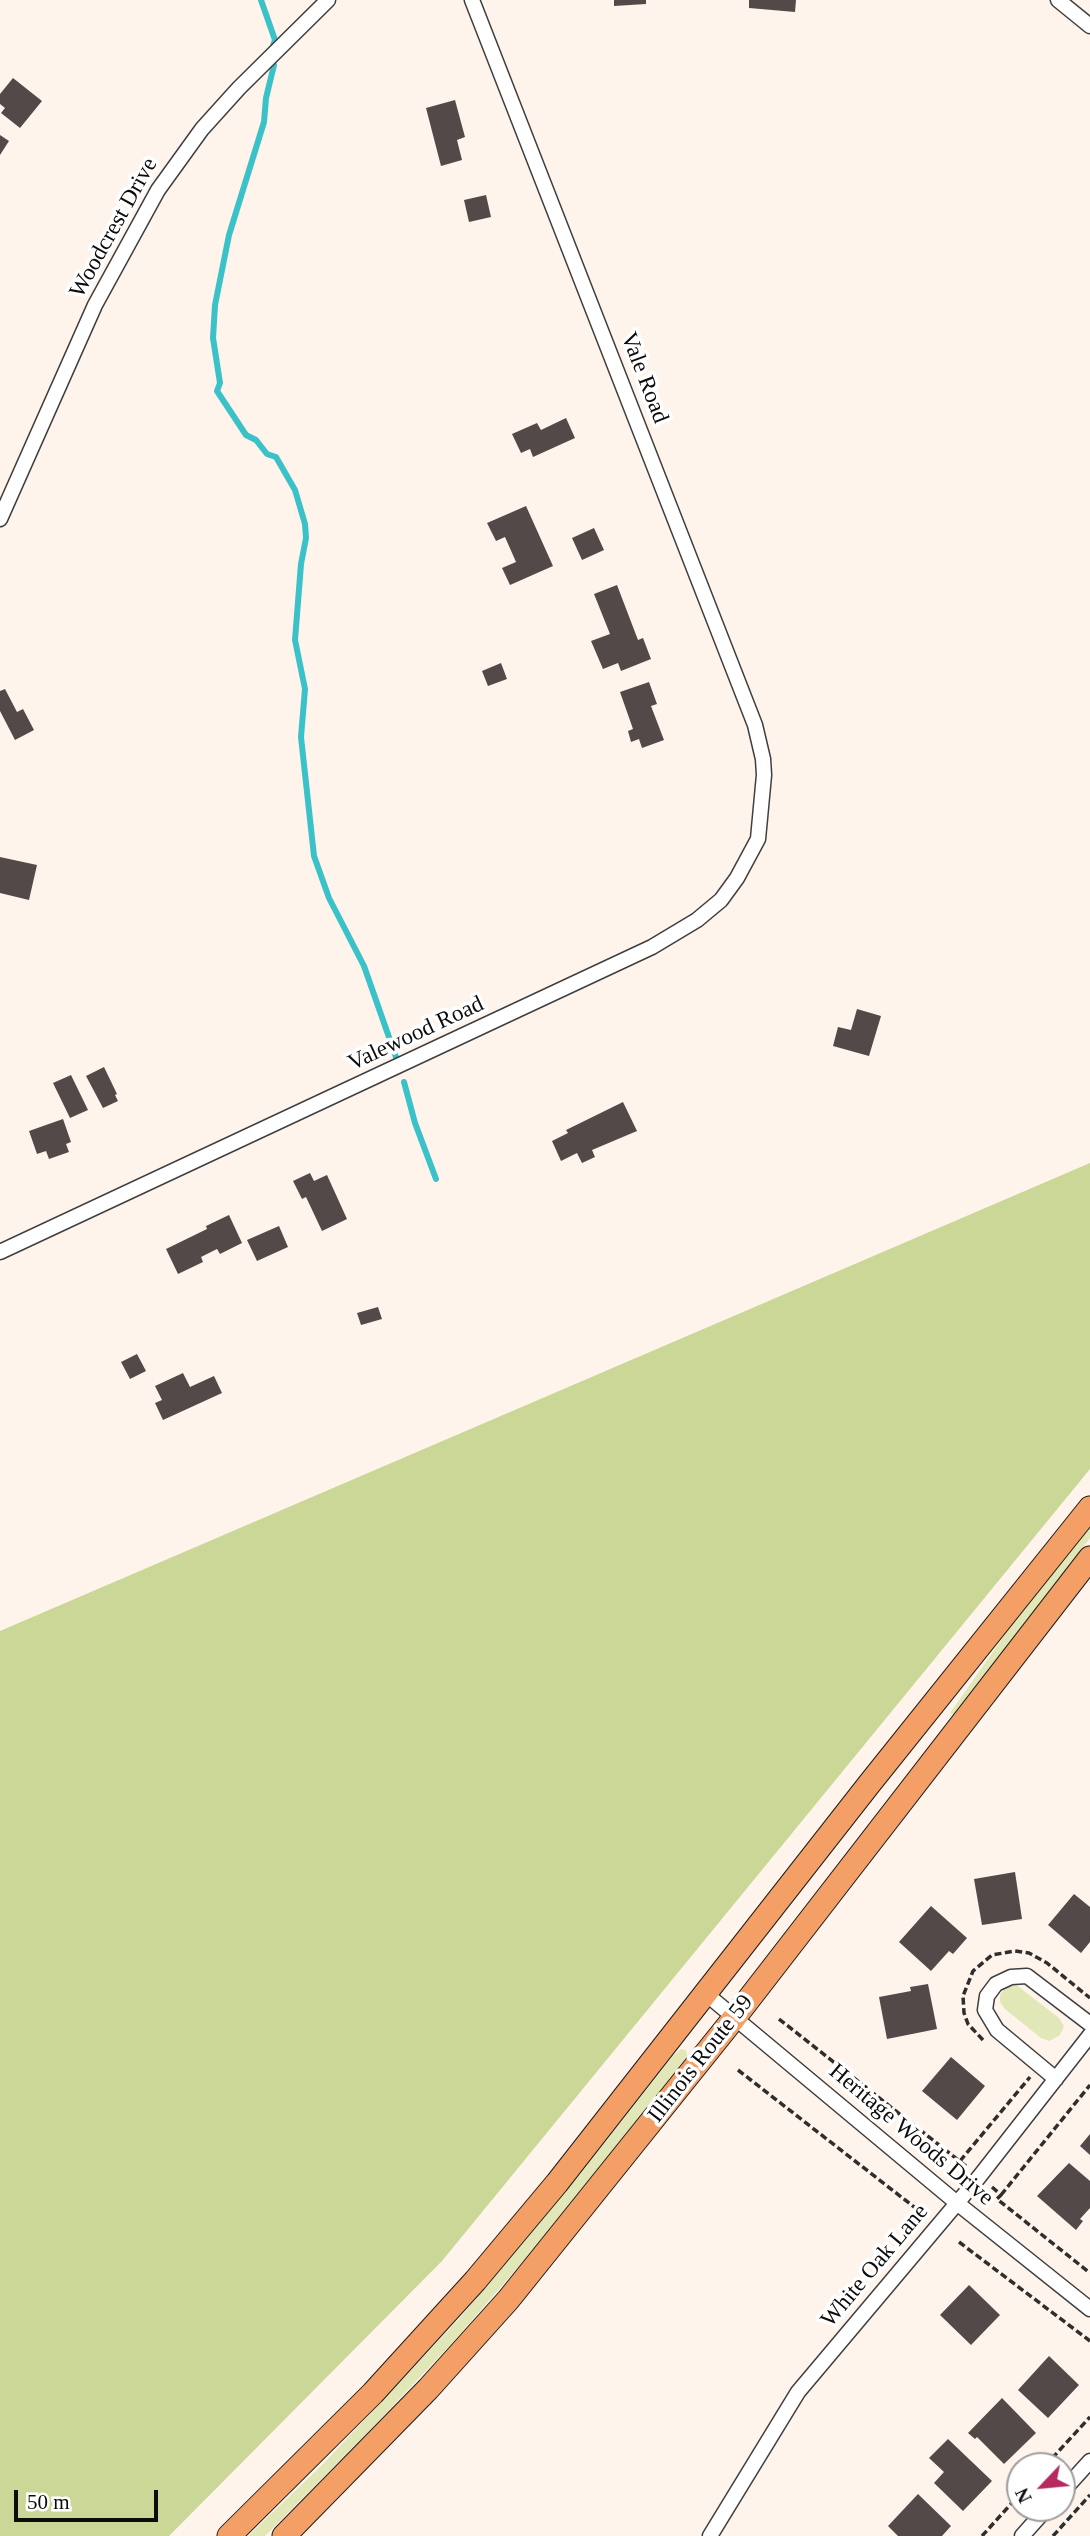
<!DOCTYPE html>
<html>
<head>
<meta charset="utf-8">
<style>
	body { margin:0 }
	#map { position:relative; width:1090px; height:2536px; overflow:hidden; background:#fef4eb; font-family:"Times New Roman",serif }
	canvas { display:block }
	.north { position:absolute; left:1006px; top:2452px; width:70px; height:70px; box-sizing:border-box; background:#fff; border:2px solid #9e9e9e; border-radius:50%; rotate:244deg; font-size:19px; font-weight:700; line-height:28px; text-align:center; color:#0c0c0c }
	.north::after { content:''; display:block; margin:auto; width:24px; height:32px; background:#b62961; clip-path:polygon(50% 0,100% 100%,50% 72%,0 100%) }
	.scale { position:absolute; left:14px; top:2490px; width:144px; height:32px; box-sizing:border-box; border:4px solid #0c0c0c; border-top:0; padding-left:9px; font-size:21px; line-height:24px; white-space:nowrap; color:#0c0c0c; -webkit-text-stroke:5px #fff; paint-order:stroke }
</style>
</head>
<body>
<div id="map">
<canvas width="1090" height="2536"></canvas>
<div class="north">N</div>
<div class="scale">50 m</div>
</div>
<script>
const ctx = document.querySelector('canvas').getContext('2d');
ctx.lineJoin = 'round';
function fillPath(path, color) { ctx.fillStyle = color; ctx.fill(path, 'evenodd'); }
const poly = rows => new Path2D(rows.map(r => 'M' + r).join(''));
function stroke(path, color, width, dash) { ctx.strokeStyle = color; ctx.lineWidth = width; ctx.lineCap = dash ? 'butt' : 'round'; ctx.setLineDash(dash || []); ctx.stroke(path); }
function write(font, color, halo, rows, align = 'center') {
  ctx.font = font + ' "Times New Roman",serif'; ctx.lineWidth = 7; ctx.setLineDash([]); ctx.textBaseline = 'middle'; ctx.strokeStyle = halo; ctx.fillStyle = color; for (const [text, x, y, turn = 0] of rows) {
    ctx.save(); ctx.translate(x, y); ctx.rotate((+turn || 0) * Math.PI / 180); ctx.textAlign = isNaN(turn) ? turn : align; if (halo) ctx.strokeText(text, 0, 0); ctx.fillText(text, 0, 0); ctx.restore();
  }
}
const green = poly([
	[1090,1528,1090,1538,954,1715,950,1713,1009,1629],
	[1009,1984,1015,1984,1059,2018,1064,2026,1060,2035,1049,2041,1041,2038,1005,2009,1000,2002,1000,1995],
	[681,2049,686,2050,687,2056,655,2097,526,2258,453,2342,373,2427,265,2536,248,2536,322,2465,459,2319,582,2172,673,2056]
]);
const forest = poly([
	[1090,1163,1090,1469,442,2261,169,2536,0,2536,0,1631]
]);
const stream = poly([
	[261,0,275,40,272,49],
	[274,65,266,98,264,122,229,235,215,305,213,338,220,383,217,391,246,435,256,440,267,454,276,457,295,490,305,524,306,538,301,564,295,640,305,689,301,737,314,856,329,898,364,966,397,1060],
	[404,1082,415,1123,436,1179]
]);
const building = poly([
	[614,0,646,0,646,4,614,6],
	[749,0,796,0,795,12,749,8],
	[13,78,42,101,20,128,1,113,5,108,0,104,0,94],
	[455,100,465,137,457,140,462,160,441,166,426,108],
	[0,135,9,141,0,155],
	[486,195,491,217,469,222,464,200],
	[566,418,575,438,533,457,530,449,521,453,512,434,537,423,541,430],
	[526,506,553,566,510,585,502,568,516,562,505,537,496,541,487,523],
	[594,528,604,550,582,560,572,538],
	[617,585,638,640,643,638,651,659,621,671,618,663,603,669,591,641,610,634,594,594],
	[501,663,507,679,488,686,482,671],
	[649,682,657,704,651,706,664,740,642,748,639,739,631,742,628,731,633,729,620,692],
	[5,689,17,712,23,709,34,730,15,740,0,711,0,691],
	[0,857,37,865,29,900,0,893],
	[857,1009,881,1016,869,1056,833,1046,838,1027,851,1030],
	[104,1067,117,1094,115,1095,118,1101,103,1108,86,1076],
	[71,1075,88,1110,70,1118,53,1083],
	[623,1102,637,1131,592,1150,595,1157,582,1163,577,1153,561,1161,552,1141,568,1133,566,1130],
	[63,1119,71,1142,66,1144,69,1152,49,1159,46,1151,37,1154,29,1131],
	[310,1173,314,1181,327,1175,347,1219,322,1231,306,1197,302,1199,293,1181],
	[229,1215,242,1243,220,1254,217,1249,201,1257,203,1262,178,1274,166,1249,207,1229,206,1226],
	[279,1226,288,1247,257,1261,247,1240],
	[378,1307,382,1319,361,1325,357,1313],
	[137,1354,146,1371,130,1379,121,1362],
	[183,1373,190,1387,214,1376,222,1393,163,1420,155,1403,162,1400,155,1386],
	[1015,1872,1022,1919,982,1925,974,1879],
	[1074,1894,1090,1907,1090,1942,1081,1953,1048,1925],
	[931,1906,967,1938,953,1954,949,1951,931,1971,899,1942],
	[928,1984,937,2029,887,2039,879,1997,911,1991,910,1987],
	[951,2057,985,2086,957,2120,922,2091],
	[1090,2134,1090,2155,1080,2146],
	[1069,2163,1090,2181,1090,2208,1080,2219,1083,2221,1076,2230,1037,2196],
	[969,2285,1000,2315,971,2345,940,2315],
	[1049,2356,1079,2385,1048,2418,1018,2390],
	[1002,2398,1036,2433,1004,2464,977,2437,975,2439,968,2433],
	[948,2439,992,2481,963,2511,934,2483,944,2472,929,2458],
	[918,2494,951,2526,942,2536,898,2536,888,2526]
]);
const path = poly([
	[779,2019,967,2167],
	[983,2040,968,2024,964,2013,963,1996,973,1971,992,1955,1015,1951,1029,1953,1047,1963,1090,1998],
	[738,2070,927,2217],
	[960,2161,1030,2077],
	[992,2187,1001,2195,997,2199,1090,2273],
	[1001,2195,1090,2085],
	[959,2242,1090,2341],
	[1045,2466,1090,2417],
	[982,2536,1020,2494],
	[1053,2536,1090,2495]
]);
const minor = poly([
	[1058,0,1090,26],
	[0,519,95,305,158,190,202,129,239,88,328,0],
	[0,1252,652,947,697,920,721,900,737,878,758,839,764,775,763,759,755,725,472,0],
	[705,1993,957,2203,1090,2309],
	[1056,2079,997,2030,985,2010,987,1996,996,1984,1011,1977,1027,1976,1090,2024],
	[1062,2492,1090,2461],
	[710,2536,798,2392,979,2177,1090,2035],
	[1022,2536,1047,2508]
]);
const primary = poly([
	[229,2536,373,2393,475,2281,557,2183,870,1783,1090,1508],
	[284,2536,428,2389,508,2300,735,2017,1090,1558]
]);
const streetNames = [
	["Woodcrest Drive",114,228,-61],
	["Vale Road",644,378,69],
	["Valewood Road",416,1034,-25],
	["Illinois Route 59",701,2059,-52],
	["Heritage Woods Drive",911,2135,40],
	["White Oak Lane",875,2266,-50]
];
fillPath(green, '#e1e7b7');
fillPath(forest, '#cad796');
stroke(stream, '#3bc1c8', 6);
fillPath(building, '#544949');
stroke(minor, '#3f3f3f', 17);
stroke(primary, '#1d1d1d', 25);
stroke(path, '#2e2e2e', 3.5, [7, 3.5]);
stroke(minor, '#fff', 14);
stroke(primary, '#f49f66', 23);
write('23px', '#0c0c0c', '#fff', streetNames);
</script>
</body>
</html>
